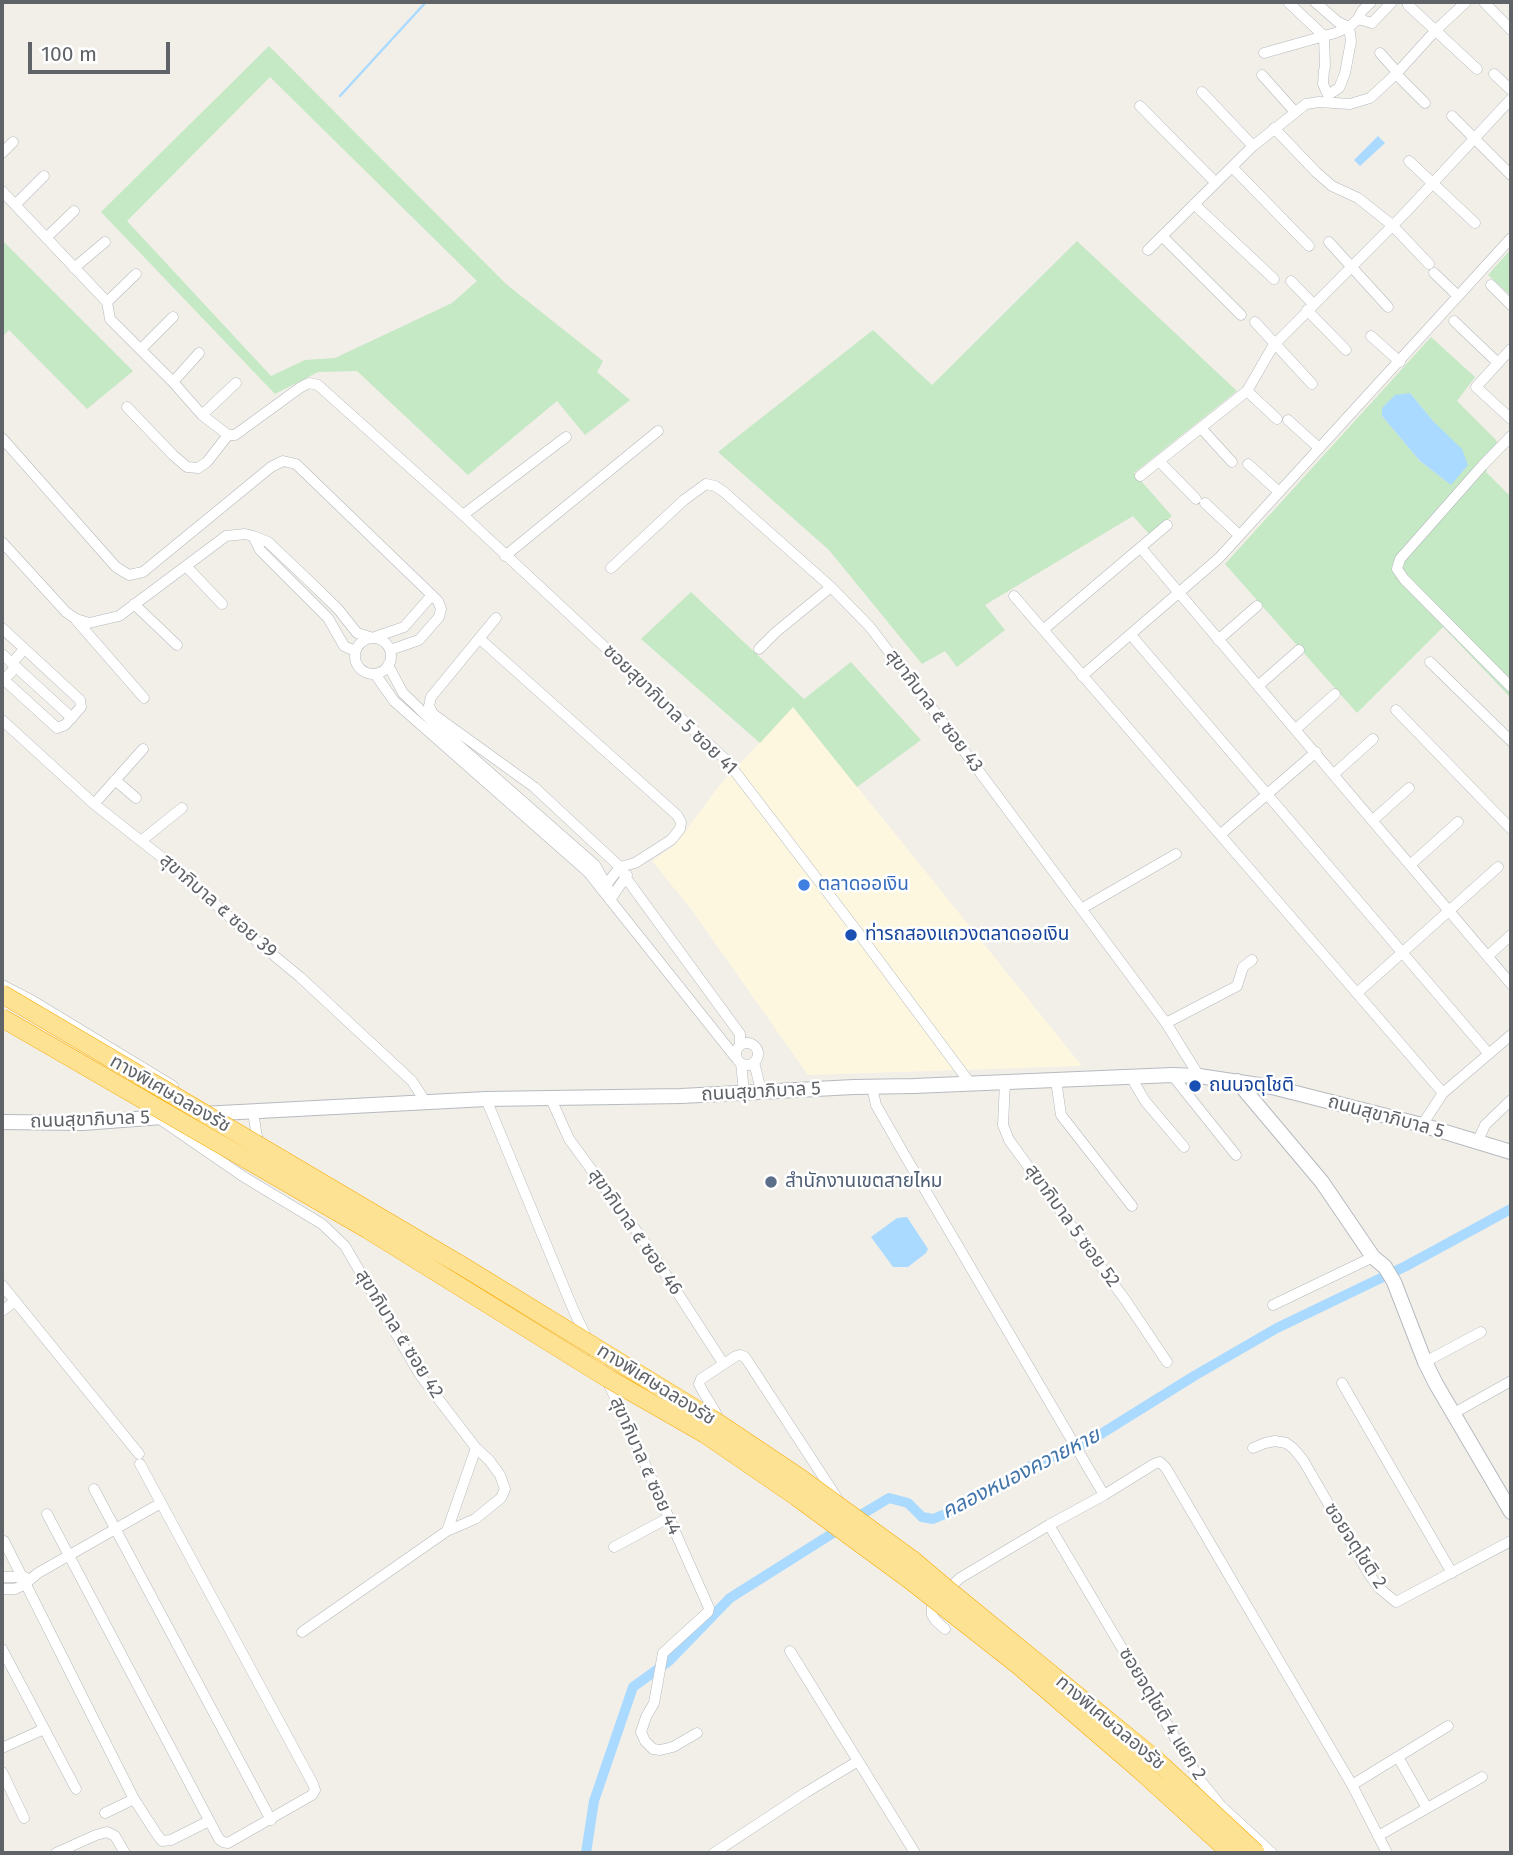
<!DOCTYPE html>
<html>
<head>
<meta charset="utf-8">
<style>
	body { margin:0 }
	#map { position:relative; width:1513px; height:1855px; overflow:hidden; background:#f1efe8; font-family:"Fira Sans",sans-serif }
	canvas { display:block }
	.frame { position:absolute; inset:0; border:4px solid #5f6368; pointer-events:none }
	.scale { position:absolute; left:28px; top:42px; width:142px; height:32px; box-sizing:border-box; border:4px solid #5f6368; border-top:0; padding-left:9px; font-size:21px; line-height:24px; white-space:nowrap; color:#5f6368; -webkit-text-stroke:5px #fff; paint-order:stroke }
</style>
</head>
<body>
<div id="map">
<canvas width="1513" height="1855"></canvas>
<div class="frame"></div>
<div class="scale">100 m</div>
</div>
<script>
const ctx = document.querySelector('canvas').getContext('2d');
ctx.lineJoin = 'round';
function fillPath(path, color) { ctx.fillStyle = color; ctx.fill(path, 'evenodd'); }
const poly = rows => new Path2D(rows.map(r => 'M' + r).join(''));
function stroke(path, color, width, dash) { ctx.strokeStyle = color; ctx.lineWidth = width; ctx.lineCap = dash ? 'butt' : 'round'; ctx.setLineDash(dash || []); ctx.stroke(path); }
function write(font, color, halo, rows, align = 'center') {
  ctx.font = font + ' "Fira Sans","Noto Sans Thai",sans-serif'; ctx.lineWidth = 5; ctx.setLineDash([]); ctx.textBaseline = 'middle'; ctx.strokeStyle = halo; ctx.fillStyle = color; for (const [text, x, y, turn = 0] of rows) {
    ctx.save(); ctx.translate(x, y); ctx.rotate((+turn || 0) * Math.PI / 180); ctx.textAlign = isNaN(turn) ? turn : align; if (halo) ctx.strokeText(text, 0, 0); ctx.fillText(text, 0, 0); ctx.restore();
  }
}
const commercial = poly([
	[793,707,1082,1066,808,1075,691,909,652,861,676,844,718,787]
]);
const green = poly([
	[269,46,506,284,603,361,597,372,630,400,585,435,557,401,468,475,357,371,318,372,275,394,101,212],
	[270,77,477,281,452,303,335,358,305,360,271,376,127,221],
	[2,240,133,371,87,409,9,330,2,337],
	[1077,241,1237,391,1134,473,1172,516,1149,534,1133,516,985,605,1005,630,957,667,945,651,922,664,829,550,718,452,873,330,932,385],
	[1511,249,1511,296,1488,275],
	[1431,337,1475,377,1457,401,1497,441,1486,472,1511,497,1511,698,1443,627,1357,713,1225,564],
	[1410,393,1434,422,1451,485,1420,461,1382,416],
	[691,592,804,699,851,662,921,740,857,787,793,707,760,743,641,639]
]);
const water = poly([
	[1378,136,1385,143,1360,166,1354,160],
	[1410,393,1434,422,1462,449,1468,465,1451,485,1420,461,1382,416,1382,408,1395,395],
	[907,1217,928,1249,926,1253,908,1267,893,1267,871,1237,897,1218]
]);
const stream = poly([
	[340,96,426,2]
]);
const canal = poly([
	[854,1519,889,1498,908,1503,922,1517,933,1519,950,1512,1035,1464,1088,1442,1194,1376,1277,1328,1406,1266,1511,1209],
	[586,1853,594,1801,633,1687,669,1661,730,1598,841,1528]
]);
const street = poly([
	[1288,2,1324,36,1325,67],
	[1315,2,1338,22,1349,27,1351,41,1345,73],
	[1484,2,1511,30],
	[1408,5,1477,69],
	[1358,19,1372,23,1392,2],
	[1264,53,1335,33,1349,27,1358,19,1362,11,1371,2],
	[1380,53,1397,72],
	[1324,70,1323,84,1328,95,1339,88,1344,76],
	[1396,74,1436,30,1466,2],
	[1494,74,1511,90],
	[1262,75,1295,112],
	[1202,92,1253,146],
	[1140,106,1216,183],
	[1452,116,1511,175],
	[1274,128,1316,172,1332,186,1358,198,1392,225,1429,264],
	[2,153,13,142],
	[1409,161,1475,223],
	[1233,168,1309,246],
	[2,191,107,302,110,319,173,382,202,415,228,435,235,435,301,387,309,383,318,385,463,515,727,761,857,931,970,1083],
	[1194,204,1274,279],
	[15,205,44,176],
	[1162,236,1241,315],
	[46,238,74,211],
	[1329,242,1388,307],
	[1148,250,1253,146,1306,104,1319,102,1350,104,1370,98,1396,74,1425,103],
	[74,268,105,242],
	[1434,273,1458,296],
	[1291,281,1313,304],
	[1491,285,1511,305],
	[107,302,136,274],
	[1307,310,1346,350],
	[1454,321,1498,363],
	[1255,322,1312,384],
	[1371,336,1400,362],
	[141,349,173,317],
	[173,382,199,353],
	[1247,391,1277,419],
	[127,407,173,455,187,467,198,468,207,462,228,435],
	[202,415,236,383],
	[1511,419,1476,387,1511,349],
	[1288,420,1319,448],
	[1201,428,1232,462],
	[1511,436,1482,466,1400,559,1397,569,1404,579,1511,687],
	[2,438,116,567,129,575,143,572,271,467,283,461,296,464,438,601,441,609,439,617,419,640,390,650],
	[1159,461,1196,499],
	[1248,464,1279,492],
	[1140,476,1247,391,1273,346,1406,212,1511,99],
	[1205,503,1239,535],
	[463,515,566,437],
	[253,536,260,550,328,618,344,646,355,651],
	[2,542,66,612,76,619,89,623,119,616,226,536,245,534,253,536,268,542,305,577,338,609,357,633,370,637],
	[1141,548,1511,984],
	[505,556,658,431],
	[186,566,222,604],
	[611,568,684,500,706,484,715,486,724,492,831,587,870,627,944,724,1166,1023,1199,1076],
	[1014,596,1443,1093],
	[134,604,177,645],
	[496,618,431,697,429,706,433,714,534,787,620,867,626,878,740,1034,740,1045],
	[76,620,144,698],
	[2,628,80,700,81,707,65,725,57,728,2,678],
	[1043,630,1167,525],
	[1131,635,1489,1054],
	[375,637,404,627,432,595],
	'355 656a18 18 0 1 1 36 0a18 18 0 1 1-36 0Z',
	[480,639,677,815,681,822,680,829,671,840,635,863,620,867,602,890],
	[1218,640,1257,606],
	[759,649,776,632,831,587],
	[2,654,72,718],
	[1430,662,1511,741],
	[388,665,403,693,438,727,595,865,609,890],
	[375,674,394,701,588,872,736,1058],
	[1082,676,1219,558,1511,238],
	[2,682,13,670,14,661,24,649],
	[1258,686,1299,650],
	[1396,710,1511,829],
	[2,720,94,804,169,863,260,944,300,977,412,1081,425,1101],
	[1296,729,1335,694],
	[1335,773,1373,739],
	[115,780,136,798],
	[94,804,143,749],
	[1373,820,1409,788],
	[1221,834,1316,752],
	[141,841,182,808],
	[1410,865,1458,822],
	[610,900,627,875],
	[1081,909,1176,854],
	[1488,956,1511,935],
	[2,985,33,1001,173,1086],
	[1357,993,1498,867],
	[1166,1023,1237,986,1243,967,1252,960],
	'736 1054a11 11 0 1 1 22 0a11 11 0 1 1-22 0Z',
	[754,1062,761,1091],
	[741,1063,744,1092],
	[1172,1075,1236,1155],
	[1131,1077,1145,1101,1184,1147],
	[1056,1080,1061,1115,1132,1206],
	[1005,1082,1003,1125,1009,1140,1126,1301,1167,1362],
	[872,1087,876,1105,904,1154,1104,1495],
	[486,1099,573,1309,620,1408,709,1608,708,1612,663,1653,654,1703,646,1717,641,1732,645,1741,653,1749,660,1750,673,1747,697,1733],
	[551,1099,569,1139,646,1244,723,1363],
	[253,1113,259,1148],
	[158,1118,244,1177,322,1224,345,1246,420,1375,476,1448,447,1531,302,1632],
	[1422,1125,1443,1093,1511,1035],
	[1477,1143,1485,1125,1511,1100],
	[2,1285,139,1454],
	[1273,1305,1373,1257],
	[2,1311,15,1301],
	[1425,1362,1481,1332],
	[1342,1383,1452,1573],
	[716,1413,702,1390,699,1384,701,1379,736,1356,740,1355,745,1357,837,1498],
	[1454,1413,1511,1381],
	[1253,1448,1265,1443,1275,1441,1286,1443,1293,1448,1303,1460,1369,1574,1379,1588,1396,1602,1511,1541],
	[94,1489,271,1820],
	[47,1514,219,1839,223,1842,228,1843,312,1795,315,1790,313,1784,140,1464],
	[1049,1525,1200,1780,1221,1806,1272,1853],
	[447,1531,475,1519,501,1498,505,1489,500,1475,489,1460,476,1448],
	[4,1541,134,1799,156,1833,162,1841,171,1840,209,1821],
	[614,1547,668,1518],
	[2,1577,25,1577],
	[2,1589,15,1589,25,1584,38,1573,161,1503],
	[945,1629,936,1621,932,1615,932,1605,960,1578,1049,1525,1104,1495,1154,1464,1160,1462,1166,1468,1352,1785,1387,1853],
	[2,1649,76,1789],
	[790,1651,915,1853],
	[2,1748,44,1729],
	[1398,1757,1427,1808],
	[2,1772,24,1818],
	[1352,1785,1448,1726],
	[105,1813,134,1799],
	[1378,1836,1482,1777],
	[56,1853,96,1835,107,1832,115,1836,125,1853],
	[714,1853,805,1793,858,1761]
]);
const secondary = poly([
	[1237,1081,1322,1182,1373,1257,1385,1267,1394,1282,1425,1362,1436,1384,1511,1512],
	[202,1114,486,1099,681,1096,854,1087,914,1086,1172,1075,1199,1076,1272,1087,1422,1125,1511,1152],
	[2,1122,83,1123,175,1116]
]);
const highwayBridge = poly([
	[2,994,464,1267,712,1419,800,1478,914,1561,947,1589,1155,1759,1256,1853],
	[2,1018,367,1229,609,1379,705,1434,797,1497,910,1580,1018,1665,1141,1771,1231,1853]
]);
const markers = [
	[804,885,7,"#3f7fe0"],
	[851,935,7,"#1a4fb4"],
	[1195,1086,7,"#1a4fb4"],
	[771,1182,7,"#5c6f8a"]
];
const streetNames = [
	["ซอยสุขาภิบาล 5 ซอย 41",670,710,44],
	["สุขาภิบาล ๕ ซอย 43",934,711,53],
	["สุขาภิบาล ๕ ซอย 39",218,906,41],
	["ถนนสุขาภิบาล 5",761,1092,-3],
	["ทางพิเศษฉลองรัช",170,1094,30],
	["ถนนสุขาภิบาล 5",1386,1117,15],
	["ถนนสุขาภิบาล 5",90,1120,-2],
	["สุขาภิบาล 5 ซอย 52",1072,1226,54],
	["สุขาภิบาล ๕ ซอย 46",635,1232,55],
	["สุขาภิบาล ๕ ซอย 42",399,1334,58],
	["ทางพิเศษฉลองรัช",656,1385,32],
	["สุขาภิบาล ๕ ซอย 44",645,1466,66],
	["ซอยจตุโชติ 2",1355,1546,57],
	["ซอยจตุโชติ 4 แยก 2",1162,1714,59],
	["ทางพิเศษฉลองรัช",1110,1723,40]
];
const shopNames = [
	["ตลาดออเงิน",818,885]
];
const transitNames = [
	["ท่ารถสองแถวงตลาดออเงิน",865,935],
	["ถนนจตุโชติ",1209,1086]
];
const serviceNames = [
	["สำนักงานเขตสายไหม",785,1182]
];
const waterNames = [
	["คลองหนองควายหาย",1021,1474,-27]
];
fillPath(commercial, '#fef7e0');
fillPath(green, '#c5e8c5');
fillPath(water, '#aadaff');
stroke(stream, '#aadaff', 2.5);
stroke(canal, '#aadaff', 10);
stroke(street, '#b5b8bc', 11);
stroke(secondary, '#b6babf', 16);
stroke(street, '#fff', 10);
stroke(secondary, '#fff', 14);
stroke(highwayBridge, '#f9ab00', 19, []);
stroke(highwayBridge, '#fde293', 18);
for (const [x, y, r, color] of markers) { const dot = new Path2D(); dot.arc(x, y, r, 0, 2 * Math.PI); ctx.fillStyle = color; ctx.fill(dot); stroke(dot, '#fff', 2.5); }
write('19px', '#5f6368', '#fff', streetNames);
write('19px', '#366cbe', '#fff', shopNames, 'left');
write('19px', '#164399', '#fff', transitNames, 'left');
write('19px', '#4e5e75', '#fff', serviceNames, 'left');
write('italic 21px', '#4174aa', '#fff', waterNames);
</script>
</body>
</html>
